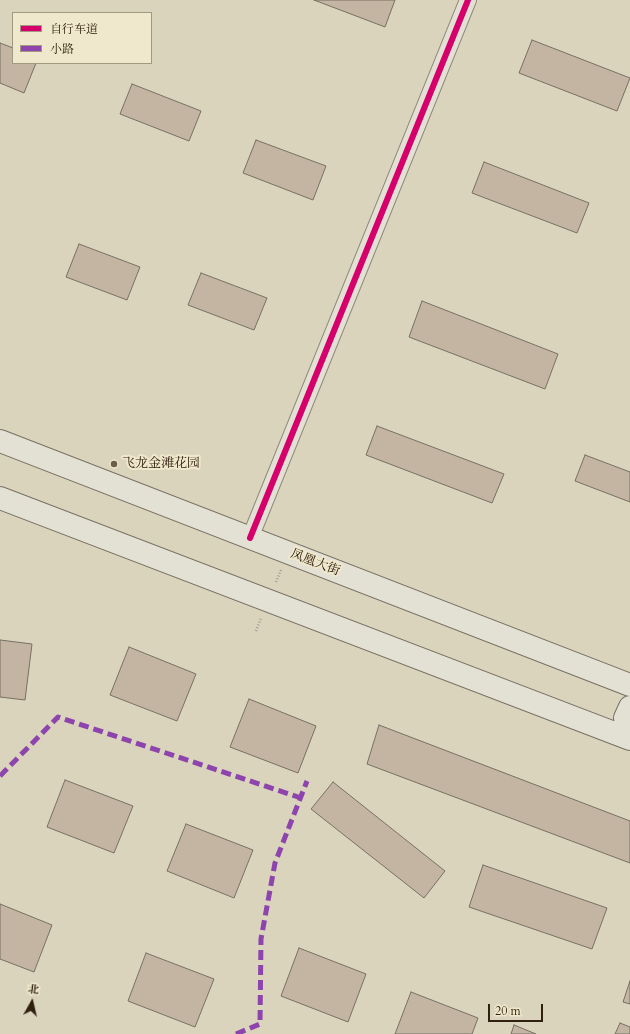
<!DOCTYPE html>
<html>
<head>
<meta charset="utf-8">
<style>
	body { margin:0 }
	#map { position:relative; width:630px; height:1034px; overflow:hidden; background:#dbd4bd; font-family:Cardo,"Noto Serif SC",serif }
	canvas { display:block }
	.legend { position:absolute; left:12px; top:12px; width:140px; height:52px; box-sizing:border-box; background:#f0e8cc; border:1px solid #a39880; margin:0; padding:5px 7px; list-style:none; font-size:12px; color:#2f200f }
	.legend li { display:flex; align-items:center; gap:8px; height:20px }
	.legend b { width:20px; border:1px solid #a39880 }
	.north { position:absolute; left:12px; top:982px; width:40px; height:40px; -webkit-text-stroke:3px #f0e8cc; paint-order:stroke; rotate:8deg; font-size:11px; font-weight:700; line-height:16px; text-align:center; color:#2f200f }
	.north::after { content:''; display:block; margin:auto; width:14px; height:18px; background:#2f200f; clip-path:polygon(50% 0,100% 100%,50% 72%,0 100%) }
	.scale { position:absolute; left:488px; top:1004px; width:55px; height:18px; box-sizing:border-box; border:2px solid #2f200f; border-top:0; padding-left:5px; font-size:12px; line-height:14px; white-space:nowrap; color:#2f200f; -webkit-text-stroke:3px #f0e8cc; paint-order:stroke }
</style>
</head>
<body>
<div id="map">
<canvas width="630" height="1034"></canvas>
<ul class="legend">
<li><b style="height:5px;background:#d6006c"></b>自行车道</li>
<li><b style="height:5px;background:#8e44ad"></b>小路</li>
</ul>
<div class="north">北</div>
<div class="scale">20 m</div>
</div>
<script>
const ctx = document.querySelector('canvas').getContext('2d');
ctx.lineJoin = 'round';
function fillPath(path, color) { ctx.fillStyle = color; ctx.fill(path, 'evenodd'); }
const poly = rows => new Path2D(rows.map(r => 'M' + r).join(''));
function stroke(path, color, width, dash) { ctx.strokeStyle = color; ctx.lineWidth = width; ctx.lineCap = dash ? 'butt' : 'round'; ctx.setLineDash(dash || []); ctx.stroke(path); }
function write(font, color, halo, rows, align = 'center') {
  ctx.font = font + ' Cardo,"Noto Serif SC",serif'; ctx.lineWidth = 4; ctx.setLineDash([]); ctx.textBaseline = 'middle'; ctx.strokeStyle = halo; ctx.fillStyle = color; for (const [text, x, y, turn = 0] of rows) {
    ctx.save(); ctx.translate(x, y); ctx.rotate((+turn || 0) * Math.PI / 180); ctx.textAlign = isNaN(turn) ? turn : align; if (halo) ctx.strokeText(text, 0, 0); ctx.fillText(text, 0, 0); ctx.restore();
  }
}
const building = poly([
	[314,0,395,0,385,27,314,0],
	[532,40,630,78,617,111,519,73,532,40],
	[0,43,13,48,13,63,36,63,24,93,0,83,0,43],
	[132,84,201,111,189,141,120,114,132,84],
	[256,140,326,166,313,200,243,173,256,140],
	[484,162,589,203,577,233,472,193,484,162],
	[79,244,140,267,127,300,66,277,79,244],
	[201,273,267,298,254,330,188,305,201,273],
	[422,301,558,354,545,389,409,337,422,301],
	[377,426,504,474,492,503,366,455,377,426],
	[585,455,630,472,630,502,575,481,585,455],
	[0,640,32,644,25,700,0,697,0,640],
	[129,647,196,674,177,721,110,695,129,647],
	[249,699,316,726,298,773,230,747,249,699],
	[379,725,630,821,630,863,367,764,379,725],
	[65,780,133,806,114,853,47,827,65,780],
	[333,782,445,871,424,898,311,809,333,782],
	[186,824,253,850,234,898,167,871,186,824],
	[483,865,607,908,592,949,469,907,483,865],
	[0,904,52,925,34,972,0,959,0,904],
	[299,948,366,974,348,1022,281,996,299,948],
	[146,953,214,979,195,1027,128,1001,146,953],
	[630,981,630,1004,623,1002,630,981],
	[411,992,478,1018,472,1034,395,1034,411,992],
	[620,1023,630,1027,630,1034,615,1034,620,1023],
	[514,1025,536,1034,511,1034,514,1025]
]);
const path = poly([
	[276,582,281,570],
	[256,631,261,618]
]);
const minor = poly([
	[250,538,468,0]
]);
const secondary = poly([
	[0,441,630,685],
	[0,498,630,739],
	[630,707,625,718,626,727,630,731]
]);
const quiet = poly([
	[0,776,58,717,301,798],
	[236,1034,260,1024,261,939,275,863,307,781]
]);
const cycleway = poly([
	[250,538,468,0]
]);
const markers = [
	[114,464,4,"#6b5f4c"]
];
const poiNames = [
	["飞龙金滩花园",122,464]
];
const streetNames = [
	["凤凰大街",315,563,21]
];
fillPath(building, '#c4b5a2');
stroke(building, '#777063', 1);
stroke(minor, '#8f897a', 18);
stroke(secondary, '#777063', 24);
stroke(path, '#a29e92', 2.5, [1, 2]);
stroke(minor, '#e3e0d4', 16);
stroke(secondary, '#e3e0d4', 22);
stroke(quiet, '#8e44ad', 5, [10, 5]);
stroke(cycleway, '#d6006c', 6);
for (const [x, y, r, color] of markers) { const dot = new Path2D(); dot.arc(x, y, r, 0, 2 * Math.PI); ctx.fillStyle = color; ctx.fill(dot); stroke(dot, '#f0e8cc', 1.5); }
write('13px', '#2f200f', '#f0e8cc', poiNames, 'left');
write('13px', '#2f200f', '#f0e8cc', streetNames);
</script>
</body>
</html>
